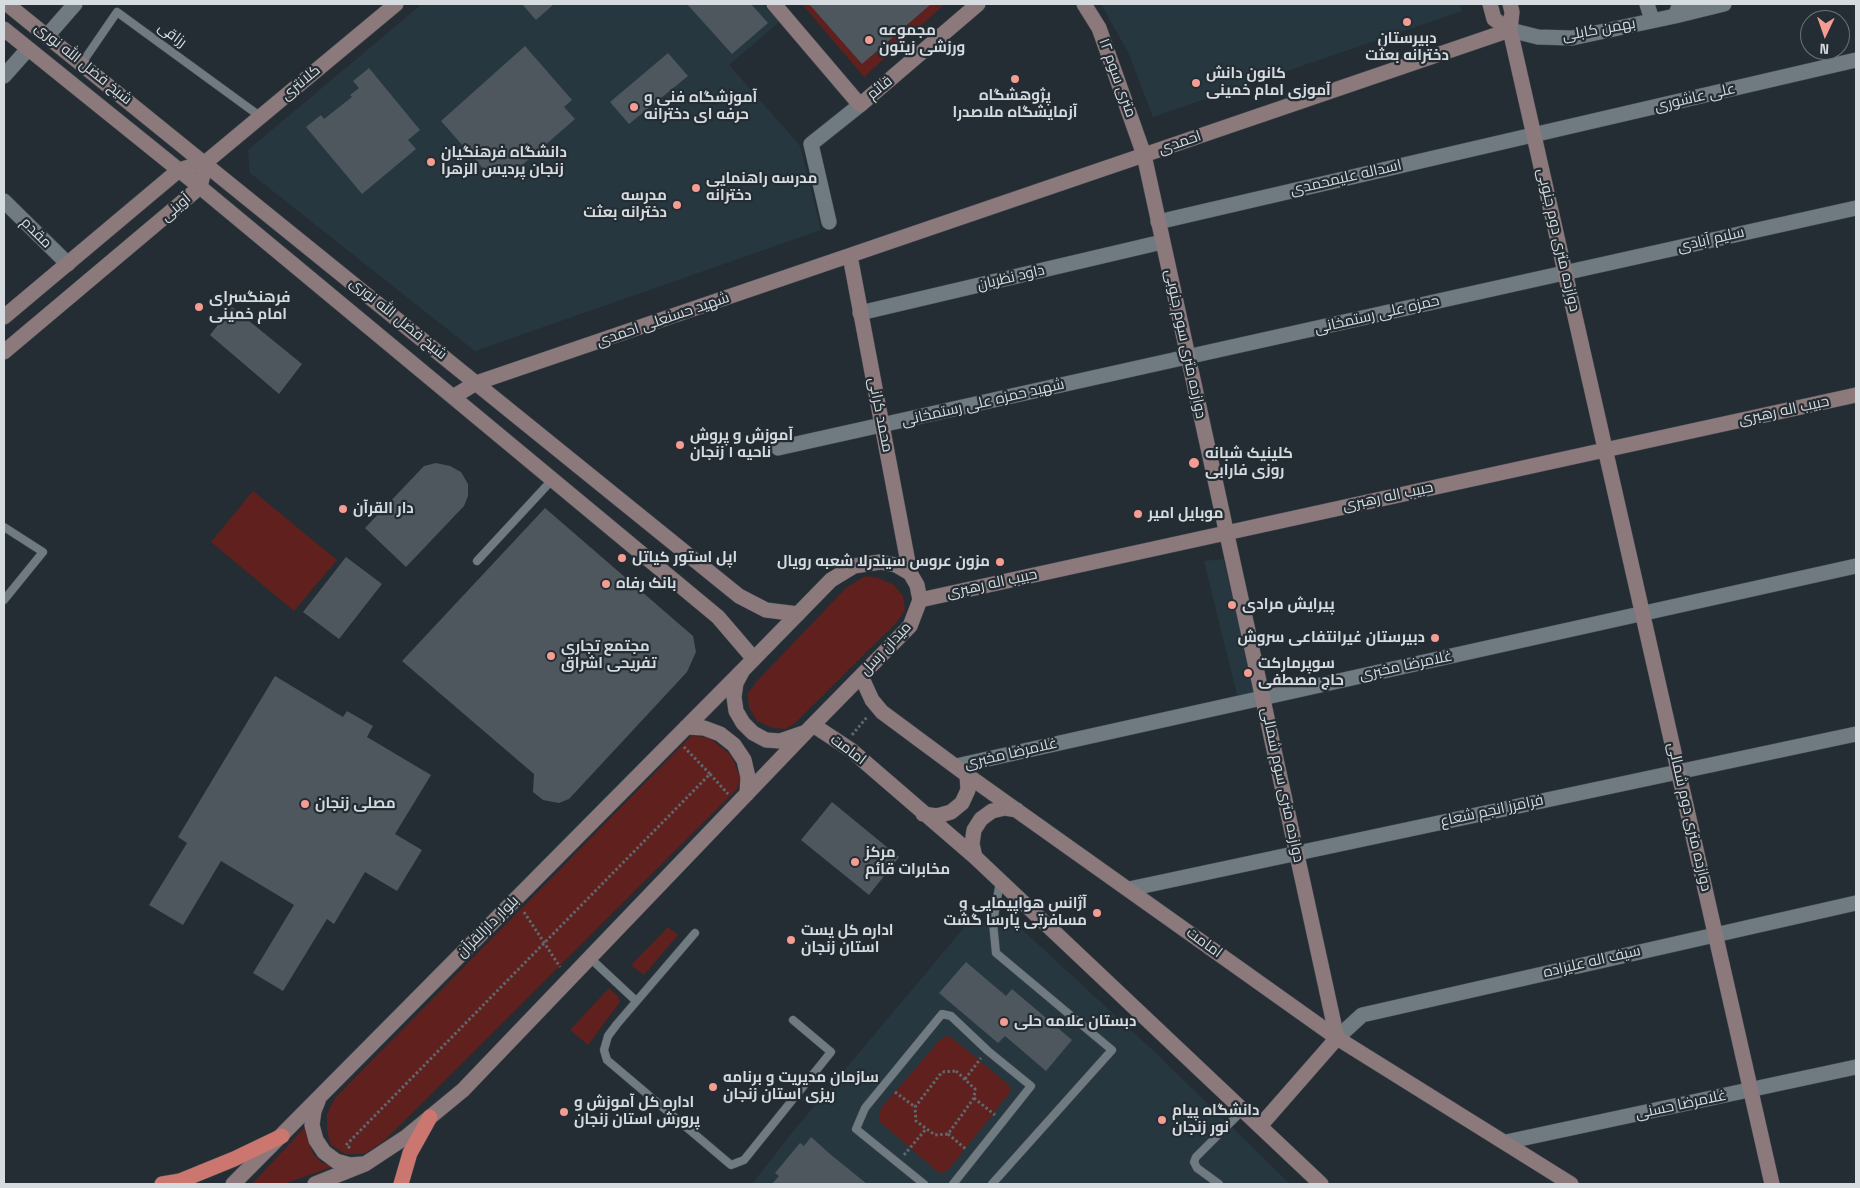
<!DOCTYPE html>
<html>
<head>
<meta charset="utf-8">
<style>
	body { margin:0 }
	#map { position:relative; width:1860px; height:1188px; overflow:hidden; background:#242d33; font-family:"Space Grotesk",sans-serif }
	canvas { display:block }
	.frame { position:absolute; inset:0; border:5px solid #d5dbdf; pointer-events:none }
	.north { position:absolute; left:1800px; top:10px; width:50px; height:50px; box-sizing:border-box; background:#242d33; border:1px solid #6b7378; border-radius:50%; rotate:183deg; font-size:14px; font-weight:700; line-height:20px; text-align:center; color:#d5dbdf }
	.north::after { content:''; display:block; margin:auto; width:18px; height:22px; background:#f59c93; clip-path:polygon(50% 0,100% 100%,50% 72%,0 100%) }
</style>
</head>
<body>
<div id="map">
<canvas width="1860" height="1188"></canvas>
<div class="frame"></div>
<div class="north">N</div>
</div>
<script>
const ctx = document.querySelector('canvas').getContext('2d');
ctx.lineJoin = 'round';
function fillPath(path, color) { ctx.fillStyle = color; ctx.fill(path, 'evenodd'); }
const poly = rows => new Path2D(rows.map(r => 'M' + r).join(''));
function stroke(path, color, width, dash) { ctx.strokeStyle = color; ctx.lineWidth = width; ctx.lineCap = dash ? 'butt' : 'round'; ctx.setLineDash(dash || []); ctx.stroke(path); }
function write(font, color, halo, rows, align = 'center') {
  ctx.font = font + ' "Space Grotesk",Cairo,sans-serif'; ctx.lineWidth = 4.5; ctx.setLineDash([]); ctx.textBaseline = 'middle'; ctx.strokeStyle = halo; ctx.fillStyle = color; for (const [text, x, y, turn = 0] of rows) {
    ctx.save(); ctx.translate(x, y); ctx.rotate((+turn || 0) * Math.PI / 180); ctx.textAlign = isNaN(turn) ? turn : align; if (halo) ctx.strokeText(text, 0, 0); ctx.fillText(text, 0, 0); ctx.restore();
  }
}
const built = poly([
	[422,4,762,4,779,22,729,65,800,146,821,230,475,351,250,173,248,150],
	[1101,4,1460,4,1462,11,1153,117,1129,54],
	[1223,559,1256,692,1237,695,1204,561],
	[968,923,1015,923,1159,1056,1290,1184,752,1184,795,1129]
]);
const green = poly([
	[802,4,945,4,864,77],
	[253,491,337,560,294,611,211,542],
	[865,576,879,578,894,585,903,596,905,610,897,622,794,724,785,729,773,728,757,721,749,707,748,693,757,681,846,588],
	[691,736,708,737,731,755,740,777,737,789,384,1141,364,1154,345,1154,330,1144,327,1128,327,1114,335,1098],
	[668,927,678,935,644,975,631,965],
	[609,988,618,996,620,1002,588,1045,570,1030],
	[947,1036,951,1037,1009,1085,1011,1091,949,1169,943,1173,938,1172,880,1122,879,1116,881,1108,895,1092,940,1040],
	[308,1124,308,1138,313,1154,322,1163,334,1166,284,1184,252,1184]
]);
const building = poly([
	[522,4,554,4,536,20],
	[687,4,751,4,768,23,732,54],
	[809,4,931,4,862,64],
	[525,46,572,100,564,107,575,119,506,179,493,165,486,172,441,121],
	[668,53,688,76,629,124,610,102],
	[369,68,420,130,408,140,416,149,362,194,306,127,321,115,324,119,352,97,350,95,359,88,353,81],
	[232,307,302,364,279,394,210,335],
	[436,463,450,466,461,472,468,484,468,496,464,506,406,567,365,528,424,466],
	[545,508,693,636,696,652,687,672,569,799,559,803,543,800,533,792,534,774,402,661],
	[346,557,382,584,339,639,303,612],
	[275,676,343,717,347,711,373,726,367,737,431,775,395,834,422,850,397,891,365,872,334,924,327,919,283,991,253,973,294,905,221,861,183,925,149,905,187,843,178,837],
	[832,802,899,857,869,895,801,840],
	[966,962,1006,996,1012,989,1072,1040,1046,1071,1005,1036,998,1043,939,993],
	[811,1137,830,1154,867,1184,772,1184,779,1176,775,1173,800,1143,804,1146]
]);
const path = poly([
	[852,735,867,717],
	[710,774,728,794],
	[524,912,560,967],
	[956,1071,975,1089,974,1098,948,1134,935,1135,916,1121,915,1107,942,1072,956,1071],
	[965,1079,981,1058],
	[895,1092,915,1107],
	[974,1098,995,1115],
	[948,1134,967,1150],
	[350,1148,346,1145,710,774,684,747],
	[904,1155,926,1129]
]);
const lane = poly([
	[82,63,117,12,261,117],
	[4,527,43,552,4,600],
	[477,561,552,480],
	[695,933,617,1024,608,1036,604,1050,607,1060,731,1165,744,1160,831,1052,793,1020],
	[590,958,635,1000],
	[924,1184,856,1129,865,1108,942,1014,951,1016,988,1051,1031,1086,953,1184],
	[992,1184,1112,1050,996,953,993,923,1000,881],
	[1219,1184,1197,1168,1194,1162,1196,1157,1243,1110]
]);
const street = poly([
	[1647,4,1652,20],
	[1675,16,1724,4],
	[1510,30,1538,37,1572,38,1675,16,1680,4],
	[47,36,75,4],
	[4,76,28,49],
	[4,201,68,264],
	[829,222,811,144,860,105],
	[1158,222,1856,60],
	[860,313,1162,242],
	[778,448,1856,208],
	[956,766,1856,566],
	[1129,889,1856,734],
	[1337,1038,1362,1015,1856,903],
	[1506,1142,1856,1067]
]);
const secondary = poly([
	[7,4,739,596,766,610,798,614],
	[774,4,860,105,978,4],
	[1084,4,1099,28,1144,155,1337,1038],
	[1490,4,1494,19,1510,30],
	[1510,4,1512,12,1510,30,1772,1184],
	[4,29,200,187,718,617,754,659],
	[850,256,910,573],
	[4,317,179,170,206,162,396,4],
	[4,352,200,187,206,162],
	[453,397,476,383,1510,30],
	[880,562,896,565,910,573,917,585,920,600,910,626,806,732,780,741,766,740,753,733,743,723,736,711,734,697,736,683,743,670,831,580,854,566,880,562],
	[920,600,1856,395],
	[861,676,872,700,882,712,967,775,1337,1038,1571,1184],
	[813,725,851,750,975,857,1321,1184],
	[686,727,704,728,720,734,734,745,744,760,748,777,747,794],
	[923,814,937,816,951,812,962,803,968,790,967,775],
	[975,857,972,844,974,830,981,819,992,811,1005,808,1017,810],
	[318,1101,314,1111,312,1125,316,1140,324,1152,336,1161,350,1165,362,1164],
	[1260,1126,1337,1038],
	[233,1184,743,670],
	[315,1184,365,1164,406,1137,463,1090,806,732]
]);
const highway = poly([
	[162,1184,180,1181,234,1159,282,1136],
	[401,1184,410,1153,430,1117]
]);
const markers = [
	[1407,22,5,"#f59c93"],
	[869,40,5,"#f59c93"],
	[1015,79,5,"#f59c93"],
	[1196,83,5,"#f59c93"],
	[634,107,5,"#f59c93"],
	[431,162,5,"#f59c93"],
	[696,188,5,"#f59c93"],
	[677,205,5,"#f59c93"],
	[199,307,5,"#f59c93"],
	[680,445,5,"#f59c93"],
	[1194,463,6,"#f59c93"],
	[343,509,5,"#f59c93"],
	[1138,514,5,"#f59c93"],
	[622,558,5,"#f59c93"],
	[1000,562,5,"#f59c93"],
	[606,584,5,"#f59c93"],
	[1232,605,5,"#f59c93"],
	[1435,638,5,"#f59c93"],
	[551,656,5,"#f59c93"],
	[1248,673,5,"#f59c93"],
	[305,804,5,"#f59c93"],
	[855,862,5,"#f59c93"],
	[1097,913,5,"#f59c93"],
	[791,940,5,"#f59c93"],
	[1004,1022,5,"#f59c93"],
	[713,1087,5,"#f59c93"],
	[564,1112,5,"#f59c93"],
	[1162,1120,5,"#f59c93"]
];
const streetNames = [
	["بهمن کابلی",1599,30,-10],
	["رزاقی",172,35,36],
	["شیخ فضل الله نوری",83,64,39],
	["۱۲ متری سوم",1117,78,70],
	["کلانتری",301,83,-40],
	["قائم",880,88,-40],
	["علی عاشوری",1695,98,-13],
	["احمدی",1180,143,-19],
	["اسداله علیمحمدی",1346,178,-13],
	["آوینی",176,208,-40],
	["مقدم",36,233,45],
	["دوازده متری دوم جنوبی",1558,240,77],
	["سلیم آبادی",1711,240,-13],
	["داود نظریان",1011,278,-13],
	["حمزه علی رستمخانی",1377,315,-13],
	["شیخ فضل الله نوری",398,319,39],
	["شهید حسنعلی احمدی",663,320,-19],
	["دوازده متری سوم جنوبی",1185,344,78],
	["شهید حمزه علی رستمخانی",983,403,-13],
	["حبیب اله رهبری",1784,411,-12],
	["محمد کرانی",880,415,79],
	["حبیب اله رهبری",1388,497,-12],
	["حبیب اله رهبری",992,584,-12],
	["میدان رسل",886,649,-47],
	["غلامرضا مخبری",1406,666,-12],
	["امامت",848,750,37],
	["غلامرضا مخبری",1011,754,-13],
	["دوازده متری سوم شمالی",1282,785,78],
	["فرامرز انجم شعاع",1492,811,-12],
	["دوازده متری دوم شمالی",1689,817,77],
	["بلوار دارالقرآن",488,927,-45],
	["امامت",1204,943,36],
	["سیف اله علیزاده",1592,962,-13],
	["غلامرضا حسنی",1681,1105,-12]
];
const poiNames = [
	["مجموعه",879,31],
	["ورزشی زیتون",879,48],
	["دبیرستان",1407,39,"center"],
	["دخترانه بعثت",1407,56,"center"],
	["کانون دانش",1206,74],
	["آموزی امام خمینی",1206,91],
	["پژوهشگاه",1015,96,"center"],
	["آزمایشگاه ملاصدرا",1015,113,"center"],
	["آموزشگاه فنی و",644,98],
	["حرفه ای دخترانه",644,115],
	["دانشگاه فرهنگیان",441,153],
	["زنجان پردیس الزهرا",441,170],
	["مدرسه راهنمایی",706,179],
	["دخترانه",706,196],
	["مدرسه",667,196,"right"],
	["دخترانه بعثت",667,213,"right"],
	["فرهنگسرای",209,298],
	["امام خمینی",209,315],
	["آموزش و پروش",690,436],
	["ناحیه ۱ زنجان",690,453],
	["کلینیک شبانه",1205,454],
	["روزی فارابی",1205,471],
	["دار القرآن",353,509],
	["موبایل امیر",1148,514],
	["اپل استور کیاتل",632,558],
	["مزون عروس سیندرلا شعبه رویال",990,562,"right"],
	["بانک رفاه",616,584],
	["پیرایش مرادی",1242,605],
	["دبیرستان غیرانتفاعی سروش",1425,638,"right"],
	["مجتمع تجاری",561,647],
	["تفریحی اشراق",561,664],
	["سوپرمارکت",1258,664],
	["حاج مصطفی",1258,681],
	["مصلی زنجان",315,804],
	["مرکز",865,853],
	["مخابرات قائم",865,870],
	["آژانس هواپیمایی و",1087,904,"right"],
	["مسافرتی پارسا گشت",1087,921,"right"],
	["اداره کل پست",801,931],
	["استان زنجان",801,948],
	["دبستان علامه حلی",1014,1022],
	["سازمان مدیریت و برنامه",723,1078],
	["ریزی استان زنجان",723,1095],
	["اداره کل آموزش و",574,1103],
	["پرورش استان زنجان",574,1120],
	["دانشگاه پیام",1172,1111],
	["نور زنجان",1172,1128]
];
fillPath(built, '#273740');
fillPath(green, '#5f201e');
fillPath(building, '#4d575d');
stroke(lane, '#41494e', 9);
stroke(street, '#41494e', 16);
stroke(secondary, '#41494e', 16);
stroke(highway, '#41494e', 16);
stroke(path, '#60686d', 3, [2.5, 2.5]);
stroke(lane, '#707a81', 8);
stroke(street, '#707a81', 15);
stroke(secondary, '#8b797c', 15);
stroke(highway, '#cb766f', 15);
for (const [x, y, r, color] of markers) { const dot = new Path2D(); dot.arc(x, y, r, 0, 2 * Math.PI); ctx.fillStyle = color; ctx.fill(dot); stroke(dot, '#242d33', 2); }
write('15px', '#d5dbdf', '#242d33', streetNames);
write('bold 15px', '#d5dbdf', '#242d33', poiNames, 'left');
</script>
</body>
</html>
